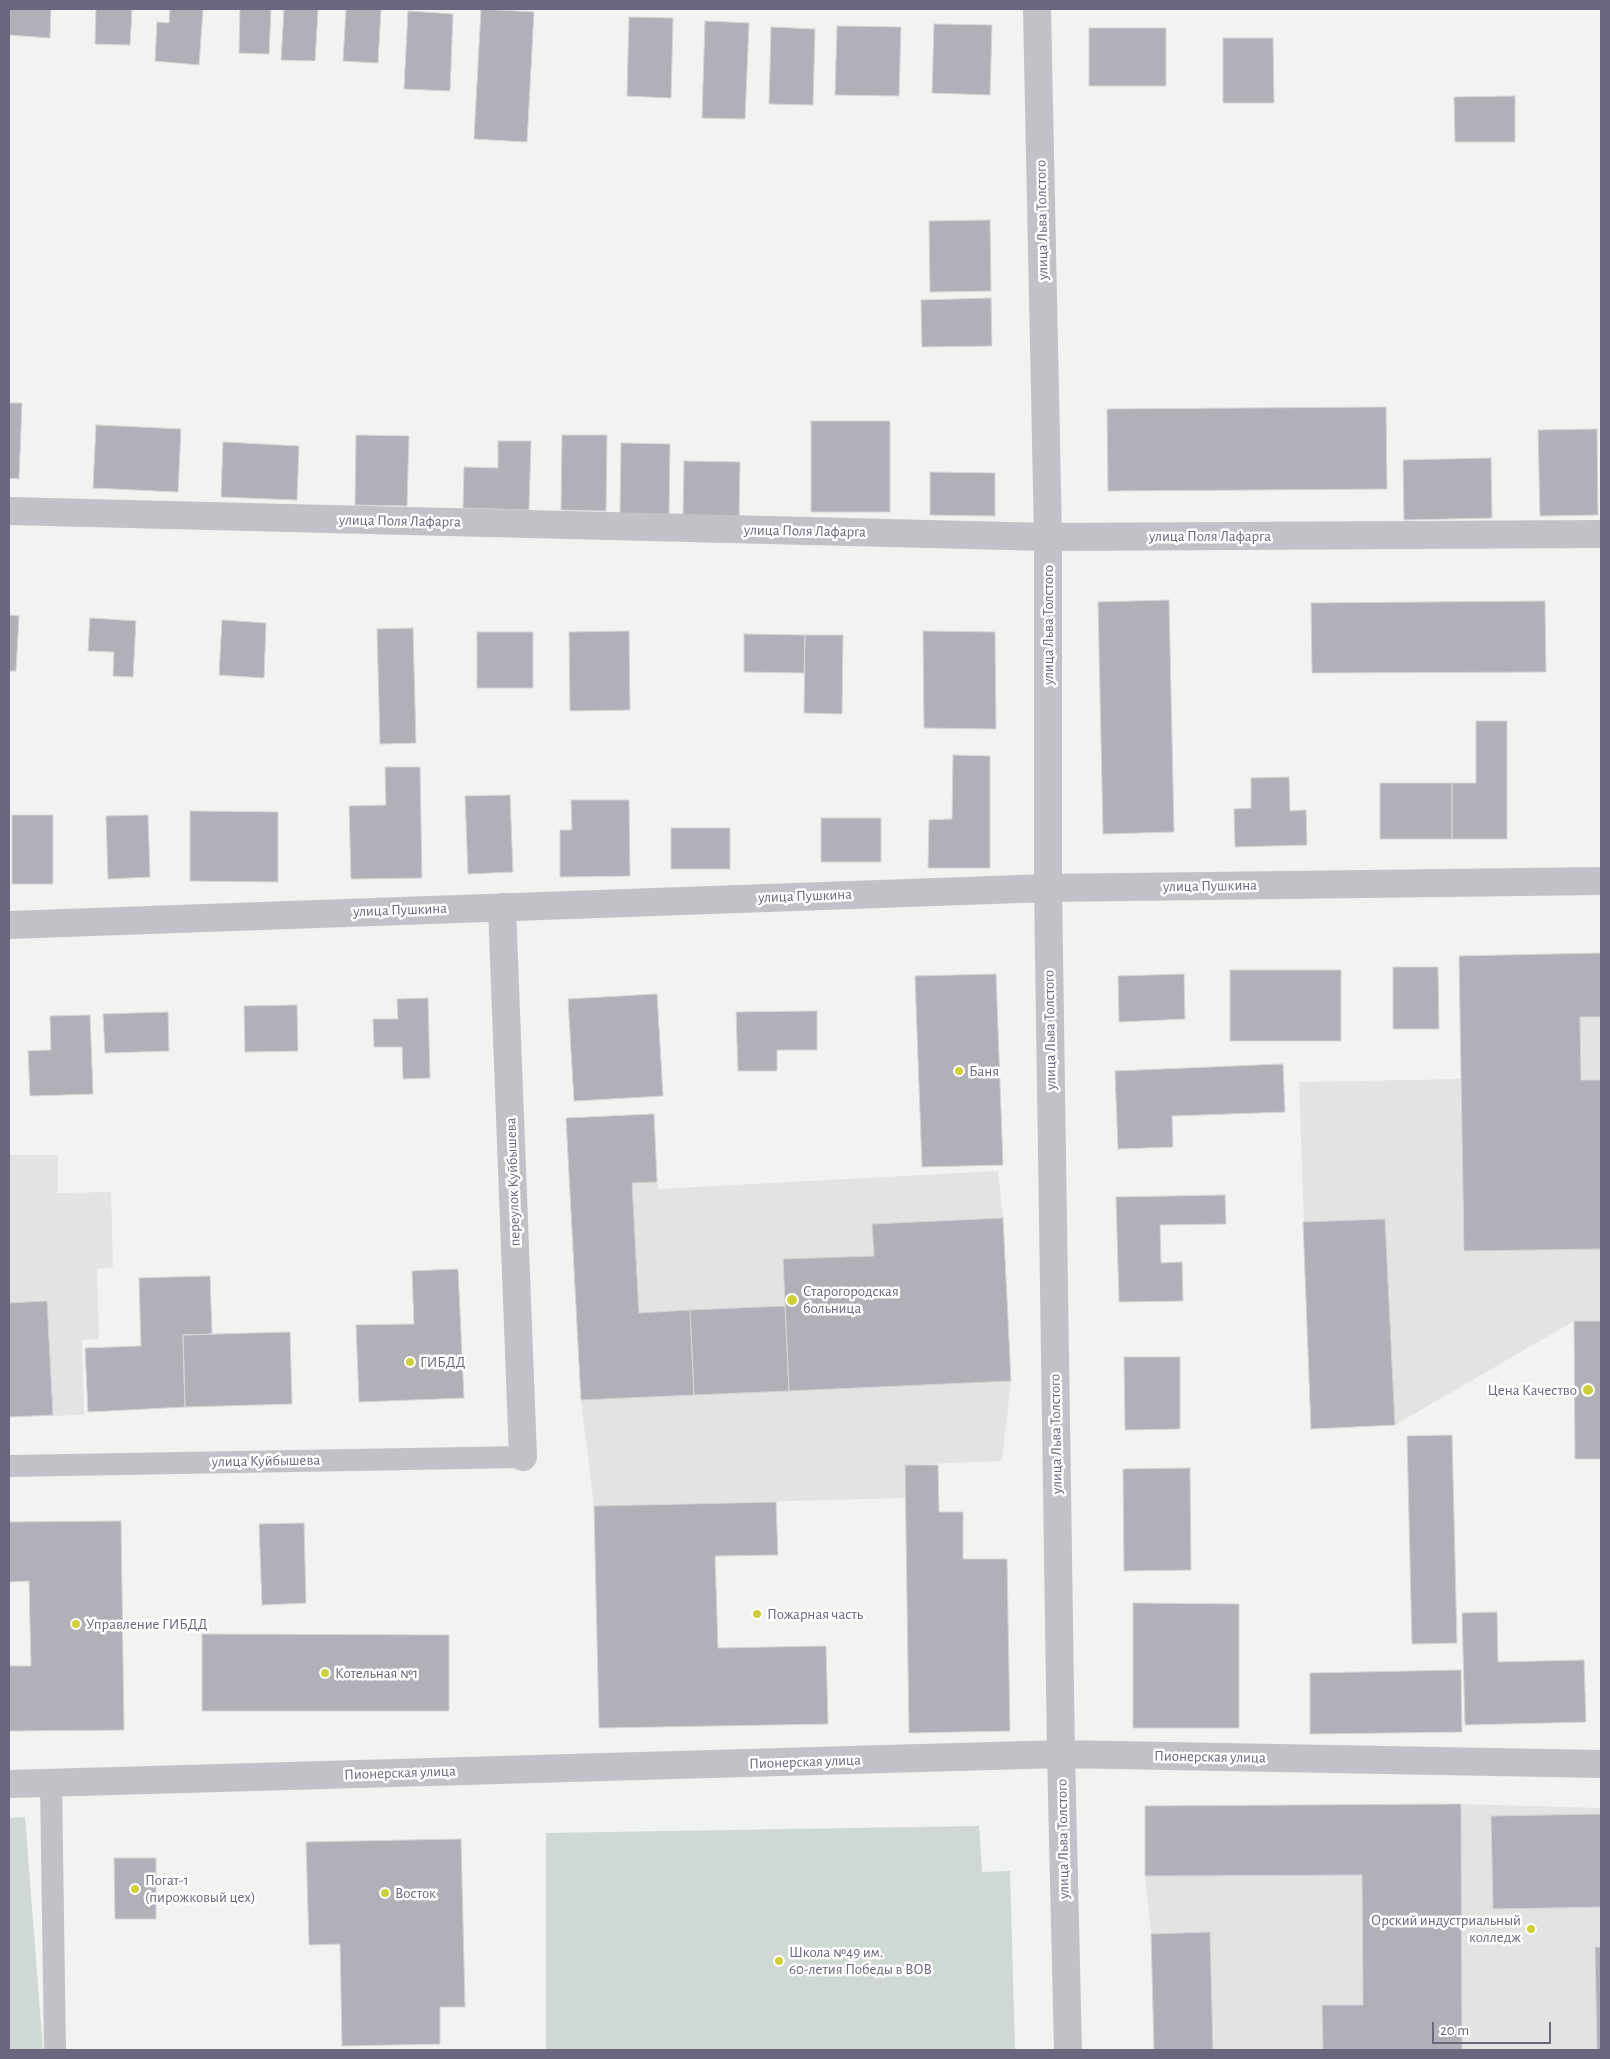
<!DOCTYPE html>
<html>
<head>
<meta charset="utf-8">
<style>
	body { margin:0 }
	#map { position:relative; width:1610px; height:2059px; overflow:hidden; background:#f0f3f0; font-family:"Alegreya Sans",sans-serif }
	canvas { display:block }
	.frame { position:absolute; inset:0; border:10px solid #6b657e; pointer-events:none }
	.scale { position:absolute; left:1432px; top:2022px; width:119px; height:22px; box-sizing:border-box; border:2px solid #6b657e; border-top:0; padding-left:6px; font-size:15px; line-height:18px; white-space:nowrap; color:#6b657e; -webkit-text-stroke:4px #fff; paint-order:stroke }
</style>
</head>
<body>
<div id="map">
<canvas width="1610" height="2059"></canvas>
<div class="frame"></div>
<div class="scale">20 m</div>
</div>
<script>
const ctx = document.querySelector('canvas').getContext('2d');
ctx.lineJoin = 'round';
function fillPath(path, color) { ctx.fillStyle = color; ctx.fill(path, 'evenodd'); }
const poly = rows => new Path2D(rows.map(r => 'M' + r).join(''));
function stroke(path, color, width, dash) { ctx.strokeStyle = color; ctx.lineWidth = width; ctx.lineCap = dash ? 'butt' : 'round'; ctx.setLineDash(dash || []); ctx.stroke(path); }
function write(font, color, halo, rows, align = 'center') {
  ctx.font = font + ' "Alegreya Sans",sans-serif'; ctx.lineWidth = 5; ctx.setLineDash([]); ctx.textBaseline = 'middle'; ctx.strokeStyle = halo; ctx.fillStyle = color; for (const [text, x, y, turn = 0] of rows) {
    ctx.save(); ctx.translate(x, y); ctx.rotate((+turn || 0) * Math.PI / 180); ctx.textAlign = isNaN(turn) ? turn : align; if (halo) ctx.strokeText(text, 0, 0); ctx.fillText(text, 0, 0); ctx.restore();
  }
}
const built = poly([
	[1601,953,1601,1321,1574,1321,1395,1425,1311,1429,1299,1082,1461,1079,1459,956],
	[654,1114,658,1189,998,1171,1003,1218,1011,1381,1002,1461,905,1465,906,1498,594,1506,581,1400,566,1118],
	[9,1155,58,1155,58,1193,111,1192,113,1267,97,1269,99,1339,82,1340,84,1415,9,1417],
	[1461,1804,1601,1808,1601,2050,1154,2050,1151,1934,1145,1876,1145,1806]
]);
const green = poly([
	[25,1817,43,2050,9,2050,9,1818],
	[979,1826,982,1872,1010,1871,1015,2050,546,2050,546,1833]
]);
const building = poly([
	[9,9,51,9,50,38,9,35,9,9],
	[96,9,132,9,130,45,95,44,96,9],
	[170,9,203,9,199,65,155,61,157,22,169,23,170,9],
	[240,9,271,9,269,54,239,53,240,9],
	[284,9,318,9,315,61,281,60,284,9],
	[346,9,381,9,378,63,343,61,346,9],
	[481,9,534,12,527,142,474,139,481,9],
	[408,11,453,14,450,91,404,89,408,11],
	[629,17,673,18,671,98,627,96,629,17],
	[705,21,749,23,745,119,702,118,705,21],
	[934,24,992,25,990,95,932,93,934,24],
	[837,26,901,27,899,96,835,95,837,26],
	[771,27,815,29,813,105,769,104,771,27],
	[1089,28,1166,28,1166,86,1089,86,1089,28],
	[1223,38,1273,38,1274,103,1223,103,1223,38],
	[1515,96,1515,142,1455,142,1454,97,1515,96],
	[990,220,991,291,930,292,929,221,990,220],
	[991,298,992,346,922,347,921,300,991,298],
	[9,403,22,403,19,479,9,478,9,403],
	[1386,407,1387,489,1108,491,1107,409,1386,407],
	[811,421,890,421,890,512,811,512,811,421],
	[96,425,181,429,178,492,93,488,96,425],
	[1597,429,1598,515,1540,516,1538,430,1597,429],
	[356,435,409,436,407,506,355,505,356,435],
	[562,435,607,435,606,511,561,510,562,435],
	[498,441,531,441,529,510,463,508,464,467,498,468,498,441],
	[223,442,299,446,297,500,221,497,223,442],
	[621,443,670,444,669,516,620,515,621,443],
	[1491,458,1492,518,1404,520,1403,460,1491,458],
	[684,461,740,462,739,518,683,516,684,461],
	[930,472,995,473,995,516,930,515,930,472],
	[1169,600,1174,832,1103,834,1098,602,1169,600],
	[1545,601,1546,672,1312,673,1311,603,1545,601],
	[9,615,19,616,16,671,9,671,9,615],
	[90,618,136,621,133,677,113,676,114,652,88,651,90,618],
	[222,620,266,623,264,678,219,675,222,620],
	[413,628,416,743,380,744,377,629,413,628],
	[629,631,630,710,570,711,569,632,629,631],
	[923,631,995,632,996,729,924,728,923,631],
	[477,632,533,632,533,688,477,688,477,632],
	[744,634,805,635,804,673,744,672,744,634],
	[805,635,843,635,842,714,804,713,805,635],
	[1476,721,1507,721,1507,839,1452,839,1452,783,1476,783,1476,721],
	[953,755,990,756,990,868,928,868,929,820,952,819,953,755],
	[385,767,420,767,422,878,351,879,349,806,386,805,385,767],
	[1289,777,1290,811,1306,810,1307,845,1235,847,1234,809,1251,808,1251,778,1289,777],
	[1380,783,1452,783,1452,839,1380,839,1380,783],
	[510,795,513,872,468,874,465,796,510,795],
	[571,800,629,800,630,876,560,877,560,830,572,830,571,800],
	[190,811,278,812,278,882,190,881,190,811],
	[12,815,53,815,53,884,12,884,12,815],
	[148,815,150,877,108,879,106,816,148,815],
	[821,818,881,818,881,862,821,862,821,818],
	[671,828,730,828,730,869,671,869,671,828],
	[1601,953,1601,1017,1580,1017,1581,1080,1601,1080,1601,1249,1464,1251,1459,956,1601,953],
	[1393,967,1438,967,1439,1029,1393,1029,1393,967],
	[1230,970,1341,970,1341,1041,1230,1041,1230,970],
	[996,974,1003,1165,922,1167,915,976,996,974],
	[1184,974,1185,1019,1119,1022,1118,976,1184,974],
	[657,994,663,1096,574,1101,568,999,657,994],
	[428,998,430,1078,403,1079,402,1047,374,1047,373,1019,398,1019,397,999,428,998],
	[297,1005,298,1051,245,1052,244,1006,297,1005],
	[817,1011,817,1050,777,1050,777,1071,738,1071,736,1012,817,1011],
	[168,1012,169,1051,105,1053,103,1014,168,1012],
	[90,1015,93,1094,30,1096,28,1051,51,1050,50,1016,90,1015],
	[1283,1064,1285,1112,1172,1116,1173,1147,1118,1149,1115,1071,1283,1064],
	[654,1114,657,1182,632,1183,639,1313,690,1310,694,1395,581,1400,566,1118,654,1114],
	[1225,1195,1226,1224,1160,1225,1161,1263,1182,1262,1183,1301,1119,1302,1116,1197,1225,1195],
	[1003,1218,1011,1381,789,1391,783,1259,874,1256,872,1224,1003,1218],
	[1385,1219,1395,1425,1311,1429,1303,1222,1385,1219],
	[458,1269,464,1398,359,1402,356,1325,414,1324,412,1271,458,1269],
	[210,1276,212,1334,183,1335,185,1407,88,1412,85,1348,141,1346,139,1278,210,1276],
	[47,1301,53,1415,9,1417,9,1303,47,1301],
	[785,1306,789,1391,694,1395,690,1310,785,1306],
	[1574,1321,1601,1321,1601,1459,1575,1459,1574,1321],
	[290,1332,292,1404,185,1407,183,1335,290,1332],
	[1124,1357,1180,1357,1180,1429,1125,1430,1124,1357],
	[1452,1435,1457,1643,1412,1644,1407,1436,1452,1435],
	[905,1465,938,1465,939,1512,963,1512,963,1559,1007,1559,1010,1731,909,1733,905,1465],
	[1190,1468,1191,1570,1124,1571,1123,1469,1190,1468],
	[776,1502,778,1555,715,1556,718,1648,826,1646,828,1724,599,1728,594,1506,776,1502],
	[121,1521,124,1730,9,1731,9,1666,31,1666,29,1581,9,1582,9,1522,121,1521],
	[304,1523,306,1603,262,1605,259,1524,304,1523],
	[1133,1603,1239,1604,1239,1728,1133,1728,1133,1603],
	[1497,1612,1498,1662,1584,1660,1586,1722,1465,1725,1462,1613,1497,1612],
	[202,1634,449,1635,449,1711,202,1711,202,1634],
	[1461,1670,1462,1732,1310,1734,1310,1673,1461,1670],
	[1461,1804,1462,2050,1323,2050,1322,2005,1363,2005,1362,1875,1145,1876,1145,1806,1461,1804],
	[1601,1814,1601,1907,1493,1909,1491,1816,1601,1814],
	[461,1839,465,2007,440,2007,440,2044,342,2046,340,1944,309,1945,306,1842,461,1839],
	[114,1858,156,1858,156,1919,115,1919,114,1858],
	[1210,1932,1213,2050,1154,2050,1151,1934,1210,1932],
	[1595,1947,1601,1947,1601,2050,1597,2050,1595,1947]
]);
const service = poly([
	[9,1466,523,1457],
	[51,1783,55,2050]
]);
const minor = poly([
	[1037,9,1048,537,1048,888,1061,1754,1068,2050],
	[9,511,1048,537,1601,534],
	[502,907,523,1457],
	[9,925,1048,888,1601,881],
	[9,1784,1061,1754,1601,1764]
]);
const markers = [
	[959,1071,5,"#ced033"],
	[792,1300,6,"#ced033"],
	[410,1362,5,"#ced033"],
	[1588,1390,6,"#ced033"],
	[757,1614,5,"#ced033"],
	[76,1624,5,"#ced033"],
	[325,1673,5,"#ced033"],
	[135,1889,5,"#ced033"],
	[385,1893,5,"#ced033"],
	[1531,1929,5,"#ced033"],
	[779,1961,5,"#ced033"]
];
const streetNames = [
	["улица Льва Толстого",1042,220,-91],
	["улица Поля Лафарга",400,521,1],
	["улица Поля Лафарга",805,531,1],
	["улица Поля Лафарга",1210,536],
	["улица Льва Толстого",1048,625,-90],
	["улица Пушкина",1210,886,-1],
	["улица Пушкина",805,896,-2],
	["улица Пушкина",400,910,-2],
	["улица Льва Толстого",1050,1030,-91],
	["переулок Куйбышева",513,1182,-92],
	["улица Льва Толстого",1056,1434,-91],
	["улица Куйбышева",266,1461,-1],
	["Пионерская улица",1210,1757,1],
	["Пионерская улица",805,1762,-2],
	["Пионерская улица",400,1773,-2],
	["улица Льва Толстого",1063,1839,-91]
];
const poiNames = [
	["Баня",969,1071],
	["Старогородская",803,1291],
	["больница",803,1308],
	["ГИБДД",420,1362],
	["Цена Качество",1577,1390,"right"],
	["Пожарная часть",767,1614],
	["Управление ГИБДД",86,1624],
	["Котельная №1",335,1673],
	["Погат-1",145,1880],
	["(пирожковый цех)",145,1897],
	["Восток",395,1893],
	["Орский индустриальный",1521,1920,"right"],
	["колледж",1521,1937,"right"],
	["Школа №49 им.",789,1952],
	["60-летия Победы в ВОВ",789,1969]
];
fillPath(built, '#e2e4e3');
fillPath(green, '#cfd8d3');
fillPath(building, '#b1afb8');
stroke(building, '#d3d4d3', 1);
stroke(service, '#c2c1c7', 22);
stroke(minor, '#c2c1c7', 28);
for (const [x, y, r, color] of markers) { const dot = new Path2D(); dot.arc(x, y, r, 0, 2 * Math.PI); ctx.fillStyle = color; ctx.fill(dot); stroke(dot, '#fff', 2); }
write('15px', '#6b657e', '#fff', streetNames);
write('15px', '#6b657e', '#fff', poiNames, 'left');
</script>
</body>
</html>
